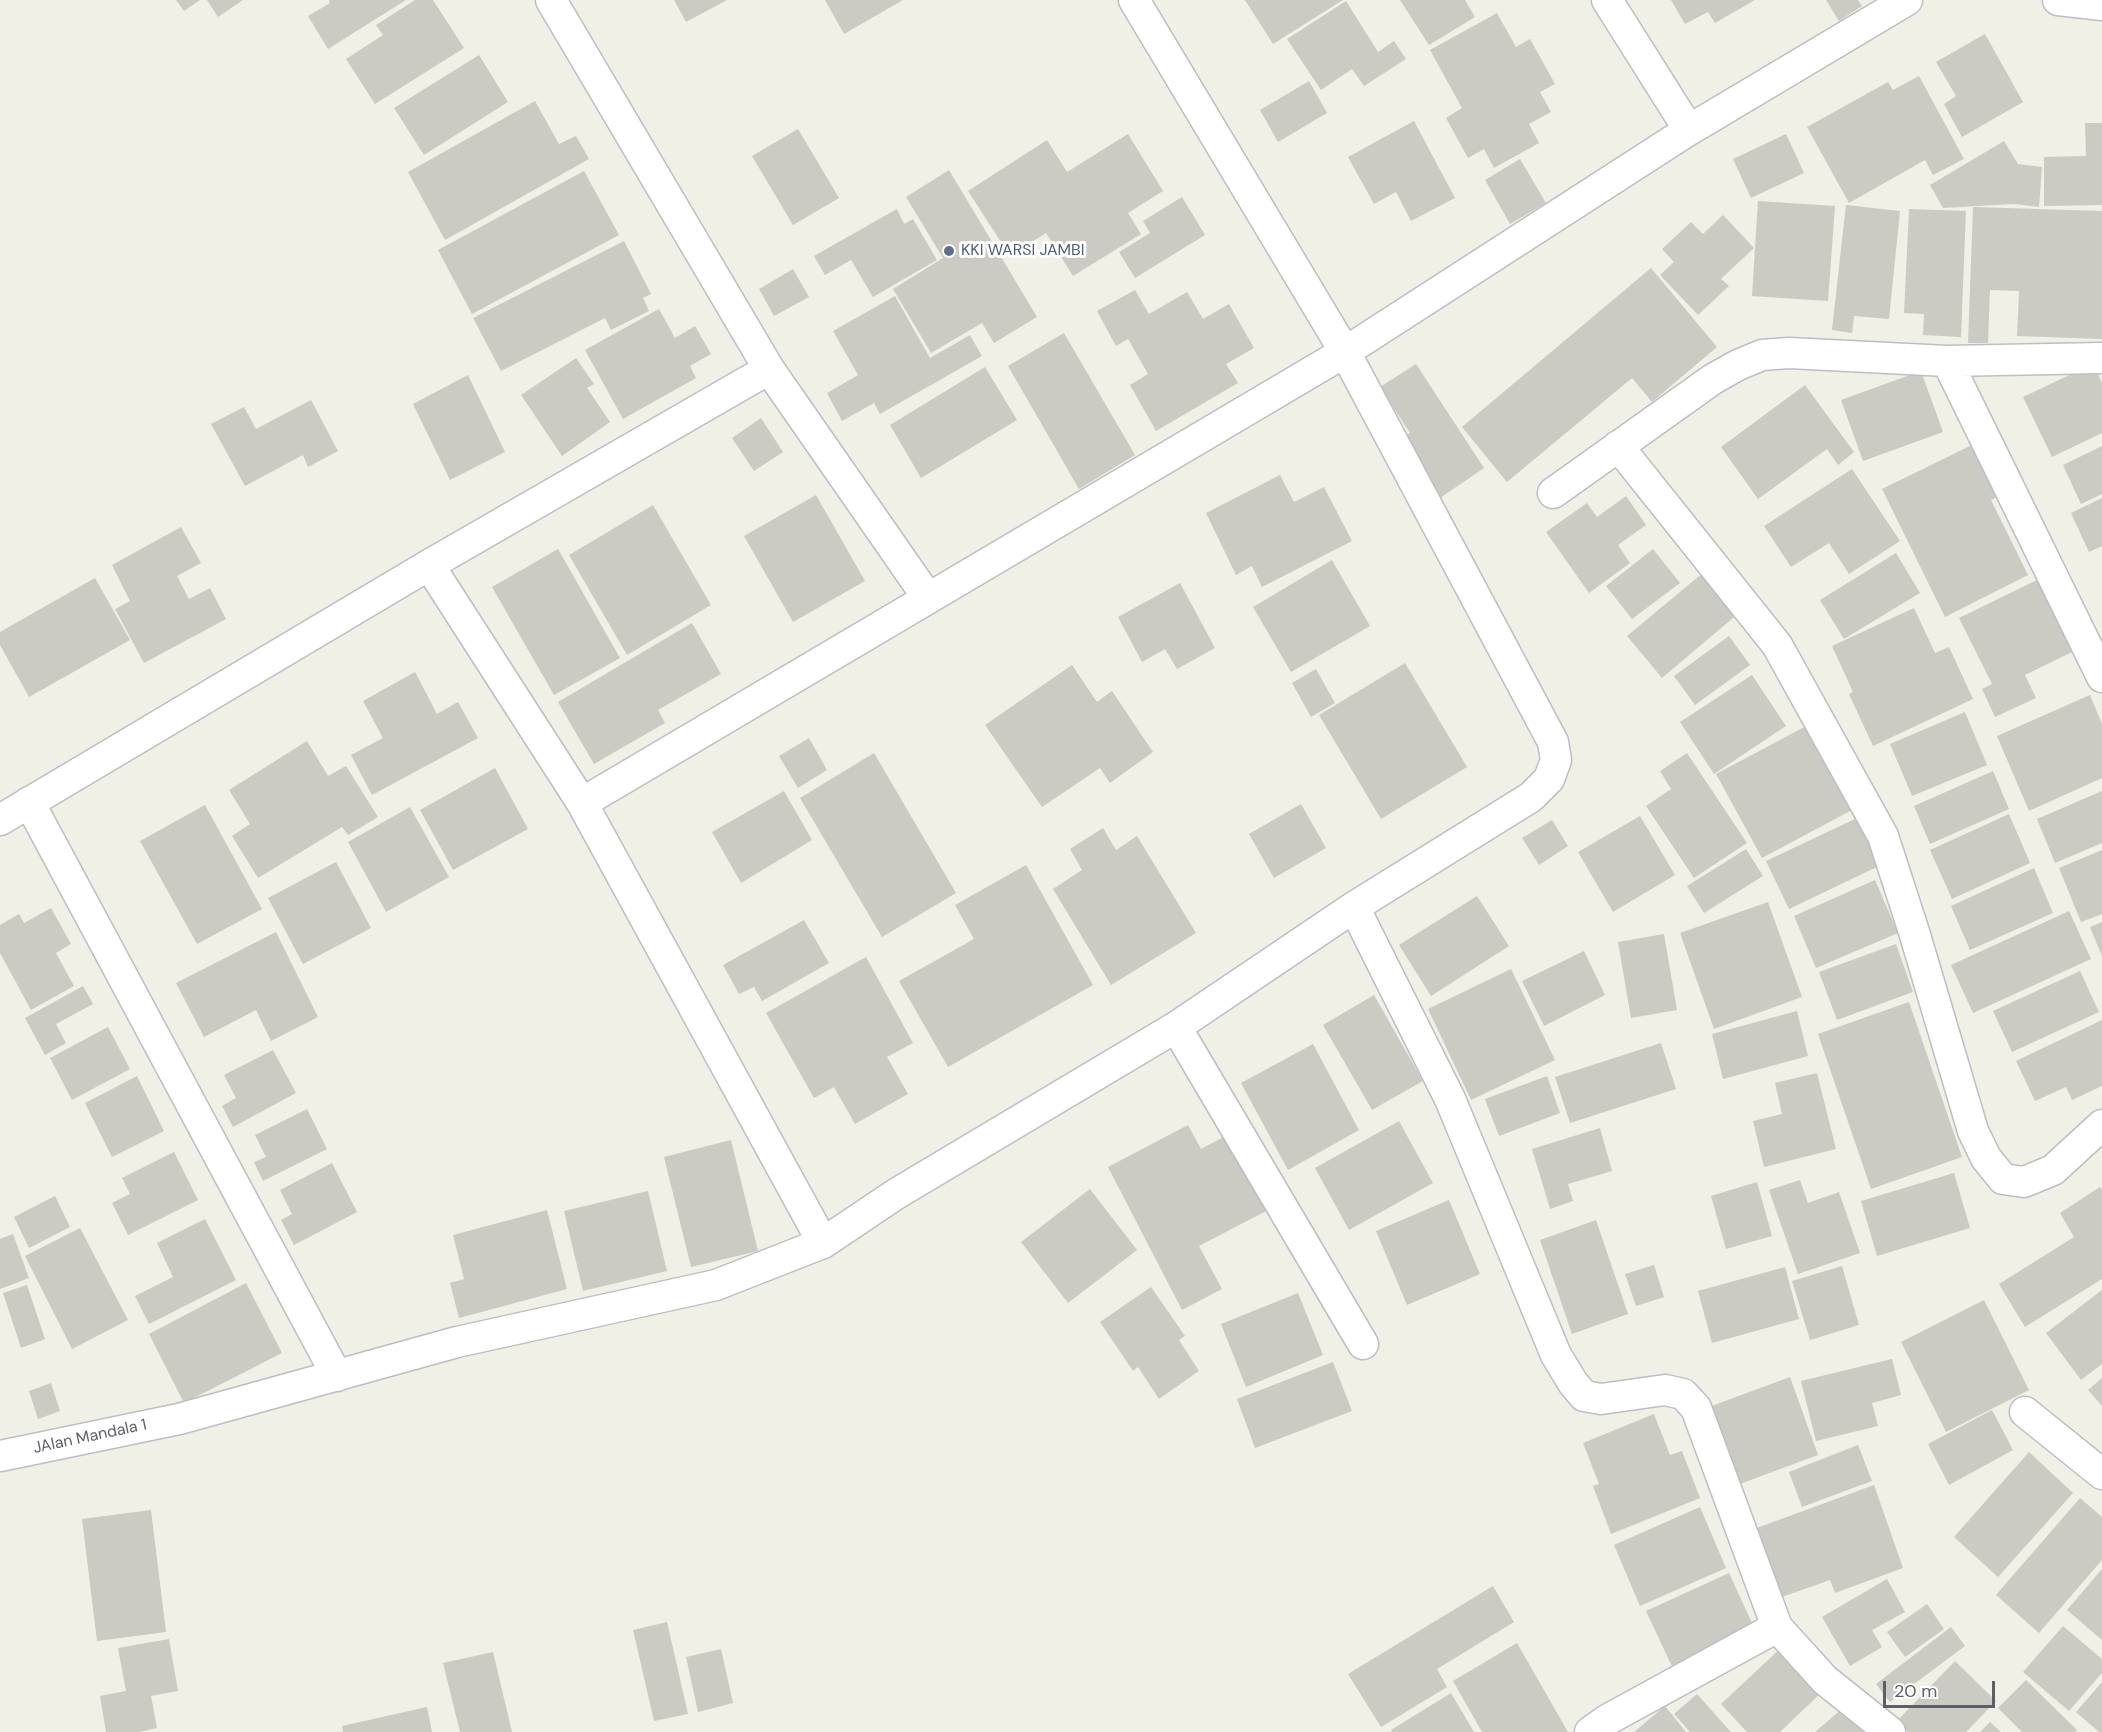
<!DOCTYPE html>
<html>
<head>
<meta charset="utf-8">
<style>
	body { margin:0 }
	#map { position:relative; width:2102px; height:1732px; overflow:hidden; background:#f0f0e6; font-family:"DM Sans",sans-serif }
	canvas { display:block }
	.scale { position:absolute; left:1883px; top:1681px; width:112px; height:27px; box-sizing:border-box; border:3px solid #5d5f66; border-top:0; padding-left:8px; font-size:18px; line-height:21px; white-space:nowrap; color:#5d5f66; -webkit-text-stroke:4px #fff; paint-order:stroke }
</style>
</head>
<body>
<div id="map">
<canvas width="2102" height="1732"></canvas>
<div class="scale">20 m</div>
</div>
<script>
const ctx = document.querySelector('canvas').getContext('2d');
ctx.lineJoin = 'round';
function fillPath(path, color) { ctx.fillStyle = color; ctx.fill(path, 'evenodd'); }
const poly = rows => new Path2D(rows.map(r => 'M' + r).join(''));
function stroke(path, color, width, dash) { ctx.strokeStyle = color; ctx.lineWidth = width; ctx.lineCap = dash ? 'butt' : 'round'; ctx.setLineDash(dash || []); ctx.stroke(path); }
function write(font, color, halo, rows, align = 'center') {
  ctx.font = font + ' "DM Sans",sans-serif'; ctx.lineWidth = 6; ctx.setLineDash([]); ctx.textBaseline = 'middle'; ctx.strokeStyle = halo; ctx.fillStyle = color; for (const [text, x, y, turn = 0] of rows) {
    ctx.save(); ctx.translate(x, y); ctx.rotate((+turn || 0) * Math.PI / 180); ctx.textAlign = isNaN(turn) ? turn : align; if (halo) ctx.strokeText(text, 0, 0); ctx.fillText(text, 0, 0); ctx.restore();
  }
}
const building = poly([
	[176,0,200,0,184,11],
	[207,0,243,0,218,17],
	[329,0,406,0,328,49,308,16,330,3],
	[415,0,433,0,464,48,375,104,346,59,383,35,376,25],
	[674,0,727,0,686,22],
	[825,0,903,0,844,34],
	[1245,0,1343,0,1273,44],
	[1400,0,1465,0,1475,17,1429,45],
	[1671,0,1755,0,1715,23,1708,12,1685,24],
	[1826,0,1858,0,1862,6,1839,21],
	[1346,1,1378,52,1394,41,1406,59,1364,86,1352,69,1321,90,1287,39],
	[1497,13,1516,47,1530,39,1555,84,1540,92,1551,112,1529,124,1539,143,1494,168,1484,149,1468,158,1446,118,1462,108,1430,50],
	[1985,34,2023,102,1962,137,1944,104,1956,96,1936,62],
	[479,55,508,102,424,155,394,108],
	[1919,76,1964,159,1933,175,1925,160,1849,203,1807,127,1888,82,1893,90],
	[1309,81,1327,113,1278,142,1260,110],
	[535,101,559,144,576,136,589,159,445,240,408,172],
	[1414,121,1455,198,1411,221,1396,192,1374,204,1348,157],
	[2085,123,2102,123,2102,205,2044,206,2044,157,2086,156],
	[798,129,839,198,793,225,752,156],
	[1128,134,1163,191,1128,213,1141,234,1073,276,1046,233,1010,256,968,191,1047,140,1067,172],
	[1786,134,1804,173,1751,198,1733,159],
	[2004,141,2018,164,2042,167,2039,207,2014,204,1943,208,1930,185],
	[1520,159,1546,203,1510,224,1485,180],
	[949,170,1037,317,994,343,982,323,931,353,893,289,943,258,906,197],
	[584,171,619,235,472,314,438,250],
	[1182,197,1205,235,1135,278,1119,252,1150,233,1143,221],
	[1758,201,1835,206,1828,301,1752,296],
	[1846,205,1900,211,1889,319,1854,316,1852,333,1832,330],
	[1973,207,2102,211,2102,339,2017,336,2019,291,1990,290,1988,343,1968,343],
	[897,209,904,224,913,219,937,260,873,297,851,260,825,275,814,256],
	[1909,209,1966,211,1961,337,1923,335,1924,314,1904,313],
	[1723,215,1754,248,1721,279,1729,286,1698,315,1660,275,1674,262,1662,249,1691,222,1703,234],
	[624,241,651,294,643,298,649,311,611,330,605,318,501,371,473,318],
	[1651,268,1717,347,1652,402,1632,378,1507,482,1462,427],
	[793,269,809,297,774,316,759,289],
	[1135,290,1149,314,1187,292,1203,319,1229,304,1254,348,1226,364,1238,383,1156,431,1130,385,1148,374,1128,339,1116,346,1097,311],
	[895,296,930,358,970,335,982,356,880,414,874,403,842,421,827,393,858,375,833,331],
	[659,309,675,338,695,326,711,354,690,366,696,378,623,419,585,350],
	[1064,333,1135,455,1079,489,1008,366],
	[576,358,594,384,587,388,610,422,562,456,521,395],
	[1416,364,1484,468,1440,498,1401,439,1410,433,1380,387],
	[2093,364,2102,383,2102,433,2052,457,2023,397],
	[985,367,1017,420,921,478,890,425],
	[1921,371,1943,432,1863,461,1841,400],
	[468,375,505,452,450,480,413,404],
	[1805,385,1854,452,1838,465,1827,449,1758,499,1721,447],
	[311,400,338,451,308,467,303,455,245,486,211,424,244,407,256,429],
	[761,418,783,452,754,471,732,438],
	[1980,441,2005,493,1991,500,2028,575,1945,617,1882,489],
	[2102,446,2102,494,2081,504,2063,465],
	[1852,469,1900,541,1849,574,1829,543,1791,567,1764,526],
	[1280,475,1294,502,1324,487,1352,541,1262,587,1252,566,1236,575,1206,513],
	[816,495,865,581,793,622,744,536],
	[1626,496,1646,525,1618,545,1630,563,1589,593,1546,532,1587,503,1597,517],
	[2102,498,2102,546,2089,552,2071,513],
	[653,505,711,605,627,655,569,555],
	[181,527,201,563,177,576,189,599,210,588,226,619,144,663,115,609,130,601,112,565],
	[558,549,620,658,554,695,492,587],
	[1653,549,1680,583,1632,619,1606,586],
	[1896,553,1920,593,1844,639,1820,600],
	[1332,560,1370,626,1291,672,1253,607],
	[1704,572,1739,613,1662,678,1627,636],
	[95,578,130,640,29,697,0,645,0,632],
	[2037,580,2072,652,2025,675,2036,698,1995,717,1982,689,1992,684,1959,618],
	[1180,583,1215,648,1177,669,1165,649,1142,662,1118,617],
	[1914,608,1935,653,1949,647,1973,699,1873,746,1849,694,1853,692,1832,646],
	[692,623,721,674,658,710,665,723,594,764,558,702],
	[1729,636,1750,665,1695,705,1674,676],
	[1405,663,1467,767,1381,819,1319,715],
	[1072,665,1097,702,1112,691,1153,752,1110,783,1100,768,1042,807,985,725],
	[1316,669,1335,703,1311,717,1292,683],
	[415,672,437,714,458,702,478,738,372,795,351,755,383,738,363,701],
	[1752,675,1786,726,1714,774,1680,722],
	[2090,695,2102,724,2102,778,2029,811,1997,736],
	[1965,712,1987,765,1912,796,1890,744],
	[1808,725,1852,810,1762,858,1716,774],
	[809,738,827,770,798,788,779,756],
	[307,741,328,776,346,766,378,817,348,835,342,827,258,878,232,836,250,824,229,790],
	[874,753,956,893,882,937,800,798],
	[1687,753,1747,843,1694,878,1646,806,1671,789,1660,771],
	[495,768,528,829,453,870,420,810],
	[1993,771,2009,809,1930,844,1914,806],
	[784,791,812,840,741,883,712,832],
	[2102,791,2102,843,2055,863,2037,819],
	[1301,804,1326,848,1274,878,1249,834],
	[205,805,262,909,197,944,140,841],
	[410,807,449,877,386,912,348,842],
	[2009,814,2030,863,1952,899,1930,850],
	[1640,816,1675,875,1613,912,1578,852],
	[1857,818,1879,866,1789,909,1766,861],
	[1552,820,1568,846,1539,865,1522,838],
	[1103,828,1116,850,1137,836,1196,933,1111,985,1053,889,1082,870,1070,849],
	[1746,849,1763,876,1704,913,1687,886],
	[2102,850,2102,914,2081,922,2059,868],
	[336,862,371,928,303,964,268,898],
	[1026,865,1093,985,948,1067,899,981,974,939,955,905],
	[2034,868,2053,913,1970,950,1951,906],
	[1875,880,1898,933,1816,968,1794,916],
	[1477,896,1509,946,1431,996,1399,945],
	[1768,902,1802,997,1714,1029,1680,933],
	[51,908,71,944,56,953,74,986,31,1010,0,953,0,925,19,914,24,923],
	[2069,911,2091,959,1973,1013,1951,965],
	[804,920,829,963,762,1001,754,987,739,994,723,965],
	[2102,922,2102,956,2090,927],
	[276,932,318,1017,271,1041,256,1010,204,1037,176,983],
	[1664,934,1677,1010,1631,1018,1618,942],
	[1896,944,1913,992,1837,1020,1819,972],
	[1584,951,1605,995,1544,1026,1522,981],
	[866,957,913,1043,887,1057,908,1094,855,1124,834,1087,814,1098,766,1013],
	[1511,969,1555,1060,1471,1100,1428,1009],
	[2080,971,2099,1012,2012,1052,1993,1011],
	[83,986,93,1004,56,1024,66,1043,45,1055,25,1018],
	[1374,995,1423,1081,1372,1110,1323,1025],
	[1909,1002,1962,1157,1871,1189,1818,1034],
	[1797,1011,1808,1056,1723,1079,1712,1034],
	[2102,1020,2102,1086,2072,1100,2066,1087,2035,1101,2016,1061],
	[108,1027,130,1069,72,1100,50,1058],
	[1661,1043,1676,1089,1570,1123,1555,1077],
	[1313,1044,1359,1130,1288,1170,1241,1083],
	[273,1050,296,1093,233,1127,222,1106,236,1098,224,1075],
	[1817,1073,1836,1149,1764,1167,1753,1121,1782,1114,1775,1083],
	[137,1076,164,1131,112,1157,85,1103],
	[1547,1076,1560,1113,1499,1136,1485,1099],
	[307,1109,327,1149,263,1181,254,1162,266,1157,255,1135],
	[1399,1121,1433,1183,1349,1230,1315,1168],
	[1188,1125,1201,1149,1229,1134,1268,1210,1199,1246,1222,1289,1182,1310,1108,1167],
	[1600,1128,1612,1171,1568,1184,1573,1201,1550,1209,1532,1149],
	[731,1140,758,1251,691,1267,664,1157],
	[174,1152,198,1200,128,1235,112,1203,130,1194,122,1178],
	[332,1163,357,1212,294,1245,281,1220,292,1214,280,1190],
	[1954,1173,1970,1228,1877,1256,1861,1201],
	[1800,1180,1808,1203,1839,1192,1860,1253,1798,1274,1769,1190],
	[1757,1182,1772,1236,1726,1249,1711,1196],
	[2100,1187,2102,1190,2102,1279,2025,1327,1999,1284,2074,1237,2060,1213],
	[1090,1189,1137,1250,1068,1303,1021,1242],
	[648,1191,667,1271,583,1291,564,1211],
	[55,1196,70,1227,29,1248,14,1217],
	[1449,1200,1480,1274,1407,1305,1376,1231],
	[547,1210,567,1289,459,1318,450,1283,464,1279,453,1235],
	[205,1219,236,1280,149,1324,135,1296,173,1277,157,1243],
	[1596,1220,1628,1314,1572,1334,1540,1240],
	[80,1228,128,1320,72,1349,25,1256],
	[13,1234,29,1278,0,1289,0,1239],
	[1654,1265,1664,1297,1636,1306,1625,1274],
	[1842,1266,1859,1325,1810,1340,1792,1281],
	[1785,1267,1799,1319,1712,1343,1698,1291],
	[246,1283,282,1353,184,1403,149,1334],
	[27,1285,45,1339,21,1348,3,1293],
	[1151,1287,1185,1336,1179,1340,1199,1371,1159,1399,1138,1367,1133,1371,1100,1322],
	[2102,1290,2102,1364,2081,1380,2046,1333],
	[1298,1293,1323,1355,1246,1387,1221,1324],
	[1984,1300,2029,1390,1946,1432,1901,1342],
	[1892,1359,1901,1395,1872,1403,1878,1426,1816,1441,1801,1381],
	[1333,1362,1352,1411,1255,1448,1237,1399],
	[1790,1377,1818,1455,1737,1485,1709,1407],
	[2102,1378,2102,1406,2088,1390],
	[51,1383,60,1411,38,1419,29,1391],
	[1992,1410,2013,1450,1949,1485,1928,1444],
	[1654,1414,1670,1455,1682,1451,1700,1498,1611,1534,1593,1486,1599,1484,1583,1443],
	[1858,1445,1872,1481,1802,1507,1789,1472],
	[2029,1452,2073,1493,1998,1577,1954,1537],
	[1874,1485,1903,1568,1835,1593,1830,1580,1779,1598,1754,1529],
	[2080,1498,2102,1517,2102,1560,2039,1633,1996,1595],
	[1700,1507,1726,1568,1640,1606,1614,1545],
	[151,1510,166,1632,97,1641,82,1519],
	[2102,1569,2102,1640,2067,1610],
	[1729,1573,1758,1636,1676,1675,1646,1611],
	[1887,1579,1905,1612,1872,1630,1882,1647,1850,1666,1822,1617],
	[1493,1586,1514,1622,1437,1669,1447,1687,1381,1727,1348,1674],
	[1927,1604,1944,1629,1905,1657,1887,1632],
	[667,1622,688,1714,654,1721,633,1630],
	[2063,1626,2102,1659,2102,1673,2069,1711,2023,1672],
	[1951,1627,1965,1646,1890,1702,1876,1684],
	[169,1639,178,1691,151,1696,157,1728,139,1732,106,1732,100,1696,126,1691,118,1648],
	[1517,1643,1568,1732,1482,1732,1453,1681],
	[1783,1646,1824,1690,1780,1732,1747,1732,1721,1704],
	[721,1649,733,1703,698,1712,686,1657],
	[493,1652,512,1732,460,1732,443,1663],
	[1955,1661,1996,1701,1966,1732,1908,1732,1897,1721],
	[2026,1680,2077,1730,2075,1732,2022,1732,1998,1708],
	[2102,1682,2102,1732,2099,1732,2076,1712],
	[1451,1693,1474,1732,1392,1732,1391,1730],
	[1697,1694,1731,1732,1690,1732,1674,1714],
	[1665,1706,1686,1732,1634,1732],
	[427,1707,432,1732,343,1732,342,1726],
	[1844,1707,1865,1732,1815,1732],
	[1990,1722,2001,1732,1980,1732]
]);
const minor = poly([
	[1607,0,1689,130],
	[2058,0,2102,5],
	[1947,361,2102,677],
	[769,369,928,598],
	[1618,446,1777,645,1883,836,1915,935,1973,1131,1986,1158,2003,1179,2024,1182,2053,1170,2102,1125],
	[1553,493,1713,379,1738,365,1762,355,1789,353,1947,361,2102,358],
	[429,565,582,803,823,1243],
	[29,802,337,1376],
	[582,803,1345,352,1689,130,1907,0],
	[0,820,429,565,769,369,551,0],
	[1354,907,1450,1099,1556,1355,1573,1383,1584,1396,1601,1399,1665,1390,1683,1394,1696,1408,1777,1627,1825,1680,1890,1732],
	[1176,1027,1363,1344],
	[2025,1412,2102,1474],
	[0,1456,179,1419,457,1342,716,1285,823,1243,896,1194,1176,1027,1354,907,1531,797,1549,779,1556,760,1553,742,1345,352,1134,0],
	[1590,1732,1607,1720,1777,1627]
]);
const markers = [
	[949,251,6,"#5c6f8a"]
];
const serviceNames = [
	["KKI WARSI JAMBI",961,251]
];
const streetNames = [
	["JAlan Mandala 1",90,1437,-12]
];
fillPath(building, '#cbcac3');
stroke(minor, '#bdbec4', 33);
stroke(minor, '#fff', 30);
for (const [x, y, r, color] of markers) { const dot = new Path2D(); dot.arc(x, y, r, 0, 2 * Math.PI); ctx.fillStyle = color; ctx.fill(dot); stroke(dot, '#fff', 2); }
write('16px', '#4e5e75', '#fff', serviceNames, 'left');
write('16px', '#5d5f66', '#fff', streetNames);
</script>
</body>
</html>
